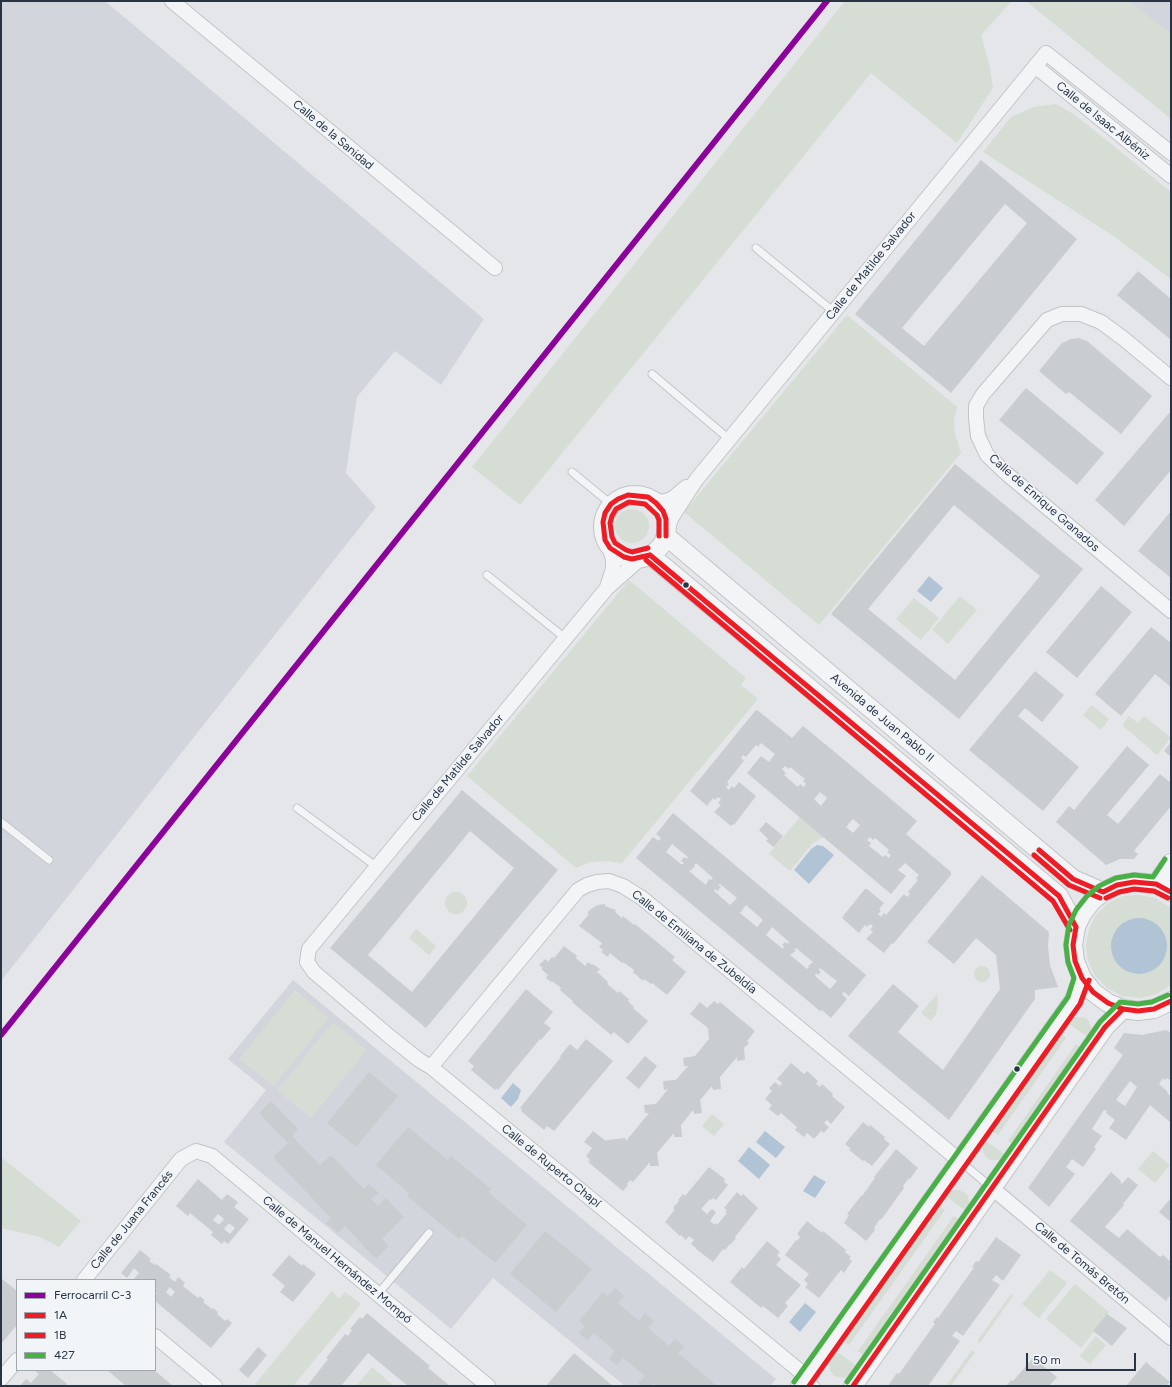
<!DOCTYPE html>
<html>
<head>
<meta charset="utf-8">
<style>
	body { margin:0 }
	#map { position:relative; width:1172px; height:1387px; overflow:hidden; background:#e4e6e9; font-family:Figtree,sans-serif }
	canvas { display:block }
	.frame { position:absolute; inset:0; border:2px solid #283444; pointer-events:none }
	.legend { position:absolute; left:16px; top:1279px; width:140px; height:92px; box-sizing:border-box; background:#f2f5f8; border:1px solid #a1a8b0; margin:0; padding:5px 7px; list-style:none; font-size:12px; color:#283444 }
	.legend li { display:flex; align-items:center; gap:8px; height:20px }
	.legend b { width:20px; border:1px solid #a1a8b0 }
	.scale { position:absolute; left:1026px; top:1353px; width:110px; height:18px; box-sizing:border-box; border:2px solid #283444; border-top:0; padding-left:5px; font-size:12px; line-height:14px; white-space:nowrap; color:#283444; -webkit-text-stroke:3px #f2f5f8; paint-order:stroke }
</style>
</head>
<body>
<div id="map">
<canvas width="1172" height="1387"></canvas>
<div class="frame"></div>
<ul class="legend">
<li><b style="height:5px;background:#8b039b"></b>Ferrocarril C-3</li>
<li><b style="height:5px;background:#ee1c25"></b>1A</li>
<li><b style="height:5px;background:#ee1c25"></b>1B</li>
<li><b style="height:5px;background:#48b047"></b>427</li>
</ul>
<div class="scale">50 m</div>
</div>
<script>
const ctx = document.querySelector('canvas').getContext('2d');
ctx.lineJoin = 'round';
function fillPath(path, color) { ctx.fillStyle = color; ctx.fill(path, 'evenodd'); }
const poly = rows => new Path2D(rows.map(r => 'M' + r).join(''));
function stroke(path, color, width, dash) { ctx.strokeStyle = color; ctx.lineWidth = width; ctx.lineCap = dash ? 'butt' : 'round'; ctx.setLineDash(dash || []); ctx.stroke(path); }
function write(font, color, halo, rows, align = 'center') {
  ctx.font = font + ' Figtree,sans-serif'; ctx.lineWidth = 3; ctx.setLineDash([]); ctx.textBaseline = 'middle'; ctx.strokeStyle = halo; ctx.fillStyle = color; for (const [text, x, y, turn = 0] of rows) {
    ctx.save(); ctx.translate(x, y); ctx.rotate((+turn || 0) * Math.PI / 180); ctx.textAlign = isNaN(turn) ? turn : align; if (halo) ctx.strokeText(text, 0, 0); ctx.fillText(text, 0, 0); ctx.restore();
  }
}
const built = poly([
	[1,1,105,1,484,319,441,385,395,351,357,397,346,473,376,507,1,981],
	[1128,1,1171,1,1171,37],
	[293,980,776,1379,770,1386,625,1386,493,1278,451,1329,224,1142,266,1090,228,1059]
]);
const green = poly([
	[845,1,1012,1,981,35,990,68,993,88,957,143,871,73,520,505,472,467],
	[1026,1,1128,1,1171,33,1171,119],
	[1056,104,1075,115,1171,192,1171,279,1115,237,983,152,1011,117,1034,107],
	[847,315,957,407,954,420,955,434,961,453,819,625,684,512],
	'615 526a17 17 0 1 1 34 0a17 17 0 1 1-34 0Z',
	[629,580,746,678,741,685,758,699,622,863,607,861,590,862,576,868,467,776],
	[960,596,977,610,948,644,932,630],
	[914,598,939,618,921,640,896,619],
	[1092,705,1109,719,1101,730,1083,715],
	[1129,716,1138,723,1144,716,1171,738,1157,755,1122,725],
	[800,817,824,837,813,843,790,871,769,854],
	'445 903a11 11 0 1 1 22 0a11 11 0 1 1-22 0Z',
	[1139,895,1155,898,1171,908,1171,985,1157,994,1140,998,1122,996,1107,988,1095,976,1088,961,1086,945,1089,929,1096,915,1108,903,1123,896],
	[416,929,436,946,429,955,409,938],
	'974 974a8 8 0 1 1 16 0a8 8 0 1 1-16 0Z',
	[295,990,329,1018,274,1086,239,1059],
	[937,994,938,1006,936,1014,931,1021,921,1013],
	[1076,1017,1086,1018,1089,1021,1092,1032,1089,1038,1068,1023,1073,1018],
	[333,1022,367,1050,311,1118,277,1090],
	[1060,1033,1066,1038,998,1135,992,1131],
	[1076,1044,1082,1048,1014,1145,1008,1141],
	[712,1114,724,1124,714,1136,702,1126],
	[985,1140,1006,1155,1002,1159,998,1160,989,1160,985,1156,983,1151,982,1146],
	[1153,1151,1170,1165,1155,1183,1138,1169],
	[2,1158,81,1221,59,1247,40,1237,1,1228,1,1163],
	[954,1190,959,1190,967,1194,970,1205,966,1211,946,1196,950,1191],
	[939,1206,945,1210,849,1345,843,1341],
	[954,1216,960,1220,864,1356,858,1351],
	[1050,1270,1067,1283,1039,1318,1022,1304],
	[1075,1284,1109,1312,1081,1348,1046,1319],
	[332,1291,336,1295,335,1296,340,1298,345,1292,361,1304,293,1386,258,1386,255,1384],
	[1011,1294,1013,1296,980,1343,977,1341],
	[1096,1336,1106,1345,1090,1364,1080,1356],
	[972,1350,975,1352,951,1386,946,1386],
	[836,1351,857,1366,850,1375,845,1378,834,1376,830,1370,829,1361],
	[372,1367,394,1386,356,1386]
]);
const water = poly([
	[929,576,943,588,931,602,917,591],
	[817,845,823,846,834,855,809,884,794,870,811,849],
	'1111 946a28 28 0 1 1 56 0a28 28 0 1 1-56 0Z',
	[513,1083,521,1090,518,1099,511,1107,501,1098],
	[765,1131,785,1147,776,1158,756,1142],
	[749,1147,770,1165,759,1179,738,1161],
	[814,1175,826,1182,815,1198,803,1191],
	[805,1303,816,1312,800,1332,789,1322]
]);
const building = poly([
	[981,160,1077,239,951,393,855,314],
	[1005,204,1027,223,924,346,902,328],
	[1138,271,1171,299,1171,340,1117,295],
	[1079,338,1087,341,1152,396,1121,434,1069,392,1066,394,1039,371,1062,343,1071,339],
	[1026,388,1104,453,1077,485,999,420],
	[1170,412,1171,413,1171,470,1124,526,1095,500],
	[955,464,1083,569,959,719,831,614],
	[954,505,1040,576,955,680,868,609],
	[1171,511,1171,578,1138,551],
	[1101,586,1132,612,1077,678,1046,652],
	[1151,627,1171,643,1171,687,1155,674,1121,716,1095,694],
	[1035,671,1064,695,1042,722,1025,708,1018,716,1079,767,1043,811,969,750],
	[757,710,792,738,803,726,836,753,917,821,906,834,951,872,951,875,893,944,892,943,884,953,866,939,873,932,870,930,873,926,870,924,867,927,865,925,859,933,842,918,844,916,843,916,865,889,867,889,884,903,879,909,881,911,878,914,881,917,884,913,886,915,904,894,907,897,910,894,908,892,918,880,916,878,919,875,905,863,898,870,906,876,891,894,747,773,761,756,769,762,775,754,761,743,758,747,756,745,746,757,743,755,741,758,744,761,727,782,729,784,726,787,729,790,732,786,734,788,739,782,756,796,734,825,733,824,731,826,714,812,721,805,718,803,721,799,718,797,715,800,713,798,707,806,690,791,755,711],
	[785,766,789,769,790,767,805,779,803,781,806,784,804,787,800,784,798,787,784,775,786,773,782,769],
	[820,792,827,798,821,806,814,799],
	[853,819,860,825,853,833,846,827],
	[870,837,873,840,875,838,889,850,887,852,891,855,889,858,885,855,883,857,869,846,871,843,867,840],
	[1171,742,1171,757,1164,751],
	[1127,746,1149,765,1107,815,1118,824,1160,774,1171,783,1171,806,1134,851,1138,854,1134,859,1120,859,1106,865,1056,822,1069,806,1074,810],
	[462,790,558,870,426,1028,330,948],
	[470,831,514,868,412,992,368,955],
	[673,813,866,975,849,996,844,992,842,994,847,999,831,1018,822,1010,820,1011,636,858,653,837,659,841,661,838,656,834],
	[672,844,688,857,687,859,684,857,681,861,684,863,683,864,681,864,666,852],
	[696,863,713,878,711,880,709,879,706,885,689,871,695,867,694,866],
	[720,884,737,898,730,905,714,891,715,889,717,891,721,887,718,885],
	[746,905,763,920,757,927,740,913],
	[772,927,789,942,788,944,785,942,782,945,784,947,783,949,766,935],
	[796,948,813,962,808,966,809,967,807,969,790,955,796,951,794,950],
	[820,968,837,981,830,989,815,976,816,973,818,975,821,972,819,970],
	[766,822,783,836,774,847,766,841,768,839,759,830],
	[982,875,1049,932,1048,946,1050,965,1058,987,1035,990,1035,999,949,1120,848,1036,893,984,919,1006,898,1032,943,1070,1000,989,996,955,976,938,954,964,927,942],
	[605,904,605,906,616,910,615,912,622,918,623,916,634,925,635,924,675,957,672,960,686,972,667,995,652,983,651,984,644,979,643,981,633,972,634,970,623,962,622,963,610,953,608,957,601,952,603,950,599,947,602,943,579,926,589,914,587,913,591,909,598,905],
	[564,946,577,956,576,958,585,966,588,962,592,965,593,964,600,969,597,972,608,982,607,984,618,993,619,991,629,999,628,1001,634,1007,633,1008,648,1021,628,1044,614,1032,611,1035,572,1002,573,1001,560,990,561,988,552,981,551,982,546,978,548,975,541,969,543,968,539,965,545,959,548,962,552,957,554,958],
	[526,989,553,1012,544,1023,551,1028,541,1040,540,1039,498,1090,496,1088,495,1090,471,1070,474,1066,468,1061],
	[714,1001,718,1004,720,1002,755,1031,747,1041,749,1043,744,1048,745,1060,737,1061,737,1057,720,1077,721,1089,713,1090,712,1086,700,1100,702,1113,694,1114,693,1110,681,1125,682,1137,674,1137,674,1133,657,1153,659,1166,650,1166,650,1162,633,1182,630,1180,627,1184,628,1185,623,1191,588,1162,590,1160,586,1156,592,1148,584,1142,593,1131,606,1141,607,1140,625,1138,626,1141,649,1113,645,1113,644,1105,656,1104,668,1089,664,1090,663,1081,676,1080,688,1066,684,1066,683,1058,695,1056,709,1039,708,1028,690,1014,700,1002,707,1008],
	[1166,1030,1171,1033,1171,1081,1167,1078,1165,1080,1163,1078,1159,1084,1168,1092,1167,1093,1171,1096,1171,1123,1150,1105,1126,1140,1109,1128,1115,1120,1106,1113,1107,1111,1104,1110,1092,1129,1102,1136,1094,1147,1096,1149,1083,1167,1072,1159,1066,1167,1075,1174,1049,1207,1028,1188,1123,1055,1114,1048,1124,1033,1142,1035],
	[1130,1081,1137,1087,1125,1106,1116,1100],
	[586,1039,613,1061,554,1131,547,1126,544,1130,521,1111,522,1109,520,1108,561,1057,560,1056,570,1044,577,1050],
	[645,1056,657,1066,639,1089,626,1078],
	[791,1063,804,1074,807,1071,818,1081,816,1084,820,1087,822,1084,833,1094,832,1096,845,1107,831,1124,827,1120,824,1123,829,1127,824,1133,821,1131,814,1139,807,1133,804,1137,795,1130,797,1127,781,1113,778,1116,769,1109,772,1105,765,1099,772,1091,769,1088,775,1082,780,1086,782,1083,777,1079],
	[369,1072,398,1096,356,1147,327,1123],
	[271,1101,298,1129,292,1136,320,1165,331,1155,364,1189,369,1184,379,1193,371,1199,378,1206,386,1198,404,1217,382,1239,389,1246,376,1259,345,1226,338,1233,326,1223,331,1218,273,1157,288,1143,259,1113],
	[863,1122,869,1127,870,1125,885,1137,884,1139,890,1144,872,1166,864,1160,863,1161,849,1150,851,1149,845,1144],
	[408,1127,448,1160,451,1156,491,1189,488,1192,527,1225,495,1263,462,1236,459,1239,407,1196,409,1193,376,1165],
	[896,1149,918,1168,910,1179,909,1178,903,1186,904,1188,881,1220,880,1219,874,1228,875,1230,866,1241,844,1223,849,1215,847,1214,861,1196,862,1196,875,1178,874,1177],
	[709,1167,725,1179,724,1182,728,1185,716,1200,713,1198,711,1200,710,1199,701,1209,707,1214,712,1209,716,1212,710,1221,715,1225,716,1223,718,1224,727,1213,725,1212,727,1210,724,1208,737,1192,741,1196,743,1194,758,1208,735,1237,736,1238,731,1244,730,1244,725,1250,723,1249,713,1262,696,1249,696,1248,691,1244,694,1240,689,1236,686,1240,681,1235,680,1236,665,1222,675,1209,673,1208,679,1201,678,1200,683,1194,685,1196],
	[1111,1172,1121,1181,1120,1182,1122,1184,1128,1177,1138,1185,1123,1204,1124,1205,1105,1227,1119,1238,1127,1229,1160,1257,1163,1255,1171,1262,1169,1264,1171,1266,1171,1294,1166,1301,1070,1221],
	[198,1179,222,1200,227,1194,238,1202,234,1207,249,1219,228,1244,224,1241,222,1244,211,1235,213,1232,190,1213,188,1216,176,1206],
	[218,1214,224,1219,219,1225,213,1220],
	[229,1223,235,1228,230,1234,224,1229],
	[1171,1198,1171,1222,1159,1212],
	[807,1221,822,1233,823,1231,846,1250,845,1252,851,1257,849,1259,852,1261,844,1273,841,1270,819,1298,805,1287,808,1284,804,1280,809,1274,785,1255,796,1240,797,1241,800,1237,797,1234],
	[545,1231,592,1269,556,1312,510,1274],
	[996,1237,1021,1255,1003,1281,996,1275,992,1280,1000,1285,963,1336,956,1331,952,1336,960,1341,928,1386,888,1386,897,1373,899,1374,934,1325,935,1324,933,1322,937,1317,938,1318,973,1269,974,1268,972,1267,976,1261,978,1262,979,1261],
	[767,1241,780,1252,777,1255,781,1259,776,1265,801,1285,785,1303,788,1306,778,1318,763,1306,761,1308,730,1282,742,1267,744,1269],
	[140,1250,151,1259,149,1261,155,1265,156,1264,171,1275,169,1277,175,1282,178,1277,185,1283,183,1286,198,1298,200,1296,205,1301,203,1302,212,1309,213,1308,218,1312,217,1314,225,1321,227,1319,232,1323,211,1348,155,1301,155,1295,157,1293,155,1290,157,1288,155,1287,155,1280,147,1279,133,1280,139,1273,134,1268,127,1278,121,1273],
	[170,1287,175,1292,171,1297,166,1292],
	[289,1255,302,1266,303,1264,316,1274,293,1302,280,1292,285,1286,272,1275],
	[1,1278,17,1291,17,1325,1,1344,1,1302,3,1299,1,1297],
	[615,1288,624,1296,618,1303,639,1321,645,1313,654,1321,648,1328,669,1346,675,1339,684,1346,678,1353,717,1386,657,1386,653,1383,651,1386,642,1386,638,1383,645,1376,623,1358,617,1365,609,1359,615,1351,594,1333,587,1341,579,1333,585,1326,579,1321,603,1292,608,1296],
	[367,1313,430,1366,428,1368,450,1386,408,1386,368,1353,341,1386,307,1386,325,1363,328,1359,326,1358,345,1334,348,1336,352,1330,350,1329,360,1317,362,1319],
	[1107,1314,1127,1328,1112,1346,1093,1331],
	[258,1347,267,1355,248,1378,239,1370],
	[574,1353,613,1386,546,1386],
	[1033,1358,1057,1377,1049,1386,1007,1385,1011,1380,1013,1381],
	[1146,1362,1170,1382,1166,1386,1126,1386],
	[34,1370,50,1370,67,1384,65,1386,20,1386,26,1379,31,1383,39,1374],
	[107,1370,154,1370,173,1386,126,1386]
]);
const service = poly([
	[756,248,834,312],
	[652,374,729,439],
	[572,472,611,504],
	[487,575,565,638],
	[297,808,377,867],
	[1,822,49,860],
	[960,1161,992,1188],
	[378,1294,429,1233],
	[807,1377,816,1386]
]);
const minor = poly([
	[172,1,495,268],
	[1035,66,1171,176],
	[1171,378,1124,339,1101,322,1081,314,1062,314,1047,320,983,394,976,406,976,418,978,436,987,455,1007,474,1171,611],
	[648,497,662,502,672,499,686,487],
	[667,529,672,517,696,480,1046,53,1171,153],
	[641,558,607,588,309,949,307,962,314,972,389,1036,419,1060,431,1067,807,1377],
	[607,587,613,569,613,560,610,548],
	[431,1067,578,890,587,885,597,882,609,881,623,886,642,898,960,1161],
	[992,1188,1171,1338],
	[84,1280,181,1159,196,1151,212,1156,488,1386],
	[155,1336,215,1386],
	[1,1379,17,1360]
]);
const tertiary = poly([
	'603 527a32 32 0 1 1 64 0a32 32 0 1 1-64 0Z',
	[666,536,1073,879,1103,892],
	[650,555,1059,896,1076,927],
	[1156,884,1171,863],
	[1171,892,1156,884,1134,882,1117,885,1103,892,1092,901,1082,914,1076,927,1073,945,1075,961,1082,978,1093,992,1108,1003,1123,1009,1138,1011,1154,1009,1171,1001],
	[800,1386,1074,1000,1082,978],
	[853,1386,1105,1027,1123,1009]
]);
const bus1 = poly([
	[650,555,1059,896,1076,927],
	[650,555,632,559,624,557,610,548,605,540,603,522,605,513,611,504,618,499,628,495,648,497,656,503,663,511,666,519,666,536],
	[1039,850,1073,879,1103,892],
	[1103,892,1117,885,1134,882,1156,884,1171,892],
	[1076,927,1073,945,1075,961,1082,978,1093,992,1108,1003,1123,1009,1138,1011,1154,1009,1171,1001],
	[853,1386,1105,1027,1123,1009]
]);
const bus2 = poly([
	[648,548,632,552,626,550,615,543,612,537,610,523,612,516,616,509,629,502,645,504,657,515,659,520,659,536],
	[646,560,1053,901,1070,930],
	[1034,855,1069,885,1100,898],
	[1106,898,1119,892,1134,889,1154,891,1168,898],
	[809,1386,1080,1004,1089,980]
]);
const bus3 = poly([
	[794,1382,1068,997,1074,978,1068,962,1066,945,1069,925,1076,910,1087,896,1099,886,1116,878,1134,875,1153,877,1165,859],
	[847,1382,1100,1022,1120,1002,1138,1004,1152,1002,1168,995]
]);
const rail1 = poly([
	[1,1035,827,1]
]);
const markers = [
	[686,585,3.5,"#283444"],
	[1017,1069,3.5,"#283444"]
];
const streetNames = [
	["Calle de Isaac Albéniz",1103,121,39],
	["Calle de la Sanidad",333,135,40],
	["Calle de Matilde Salvador",871,266,-51],
	["Calle de Enrique Granados",1044,503,41],
	["Avenida de Juan Pablo II",882,718,40],
	["Calle de Matilde Salvador",458,768,-50],
	["Calle de Emiliana de Zubeldía",694,942,39],
	["Calle de Ruperto Chapí",551,1166,39],
	["Calle de Juana Francés",132,1220,-51],
	["Calle de Manuel Hernández Mompó",337,1260,40],
	["Calle de Tomás Bretón",1082,1263,40]
];
fillPath(built, '#d2d6dc');
fillPath(green, '#d5ddd4');
fillPath(water, '#b0c4d5');
fillPath(building, '#c9cdd0');
stroke(service, '#c2c4c7', 9);
stroke(minor, '#c2c4c7', 16);
stroke(tertiary, '#c2c4c7', 20);
stroke(service, '#f3f4f6', 7);
stroke(minor, '#f3f4f6', 14);
stroke(tertiary, '#f3f4f6', 18);
stroke(bus1, '#ee1c25', 5);
stroke(bus2, '#ee1c25', 5);
stroke(bus3, '#48b047', 5);
stroke(rail1, '#8b039b', 6);
for (const [x, y, r, color] of markers) { const dot = new Path2D(); dot.arc(x, y, r, 0, 2 * Math.PI); ctx.fillStyle = color; ctx.fill(dot); stroke(dot, '#f2f5f8', 1.5); }
write('12px', '#283444', '#f2f5f8', streetNames);
</script>
</body>
</html>
